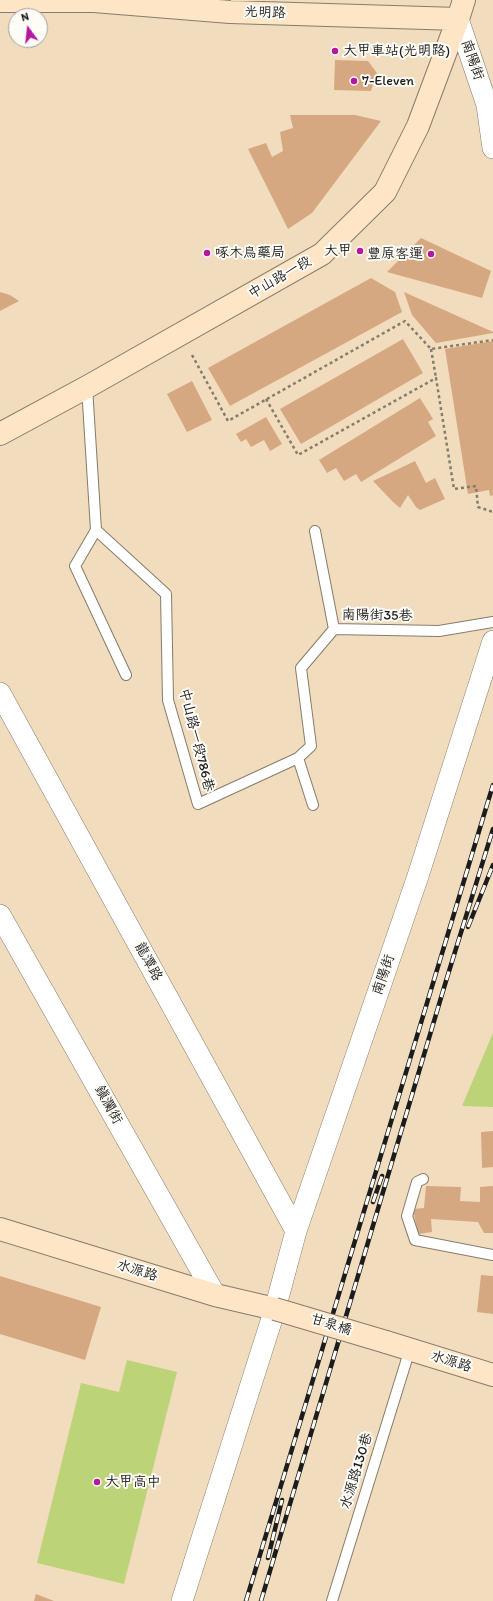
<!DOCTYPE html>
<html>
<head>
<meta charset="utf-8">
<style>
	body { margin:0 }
	#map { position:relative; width:493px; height:1601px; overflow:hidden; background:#f1dcbd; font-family:Itim,sans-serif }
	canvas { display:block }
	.north { position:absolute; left:8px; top:8px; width:40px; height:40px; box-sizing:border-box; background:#fdfcf7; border:1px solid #a3a29f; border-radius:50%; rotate:345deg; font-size:11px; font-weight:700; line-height:16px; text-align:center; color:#1c1c1c }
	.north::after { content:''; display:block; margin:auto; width:14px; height:18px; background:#b5179e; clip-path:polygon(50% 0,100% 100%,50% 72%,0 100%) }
</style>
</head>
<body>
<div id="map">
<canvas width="493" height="1601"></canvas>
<div class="north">N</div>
</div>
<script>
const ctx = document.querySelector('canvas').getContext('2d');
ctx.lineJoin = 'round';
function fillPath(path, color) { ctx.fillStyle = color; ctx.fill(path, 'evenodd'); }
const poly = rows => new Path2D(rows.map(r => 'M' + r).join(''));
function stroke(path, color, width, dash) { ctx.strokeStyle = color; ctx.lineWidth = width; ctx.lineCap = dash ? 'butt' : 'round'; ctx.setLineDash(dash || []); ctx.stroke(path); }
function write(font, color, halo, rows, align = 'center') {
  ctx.font = font + ' Itim,"LXGW WenKai TC",sans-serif'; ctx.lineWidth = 4; ctx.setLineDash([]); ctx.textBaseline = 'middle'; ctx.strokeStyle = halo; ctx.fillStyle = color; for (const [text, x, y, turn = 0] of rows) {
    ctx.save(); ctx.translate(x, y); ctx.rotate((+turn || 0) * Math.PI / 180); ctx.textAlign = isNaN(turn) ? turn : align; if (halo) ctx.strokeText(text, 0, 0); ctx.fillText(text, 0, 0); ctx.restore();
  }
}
const green = poly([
	[493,1033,493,1107,462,1106],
	[127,1360,177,1372,124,1584,37,1563,81,1383,119,1392]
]);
const building = poly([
	[335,60,368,61,377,73,371,91,334,90],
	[290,115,355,115,381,121,312,213,288,229,248,149,266,143,272,157,283,151,280,132,293,128],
	[421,238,491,271,482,298,387,272],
	[371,278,395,292,402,312,230,406,208,368],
	[0,292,10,295,19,301,0,311],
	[404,292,493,332,493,333,436,343,412,315],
	[403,339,423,373,301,444,280,409],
	[493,341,493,495,490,496,489,490,468,494,445,349],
	[192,381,212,420,187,432,167,394],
	[420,398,433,419,428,422,436,436,361,482,356,474,344,481,336,468,327,473,319,460],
	[266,417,282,444,270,451,264,440,251,447,246,439,241,442,236,434],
	[415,461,426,483,435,478,445,499,420,510,416,507,408,495,400,508,392,501,373,481],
	[493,1131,493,1167,482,1168,481,1132],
	[426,1186,461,1187,460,1201,480,1202,480,1187,493,1186,493,1233,484,1233,478,1222,431,1219,432,1232,418,1234,413,1209,424,1208],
	[481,1275,493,1276,493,1314,477,1312],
	[0,1276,101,1307,85,1360,0,1334],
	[36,1594,54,1601,34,1601]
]);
const path = poly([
	[431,349,436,378],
	[192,355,228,421,405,321,431,349,493,340],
	[266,399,298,455,436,378,454,489,476,486,478,507,493,512]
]);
const lane = poly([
	[87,387,96,530,166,594,168,700,198,804,298,758,313,805],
	[96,530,75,566,126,675],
	[315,531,334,629,439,631,493,622],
	[298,758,311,746,301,668,334,629],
	[423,1179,417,1182,407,1216,415,1240,493,1255],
	[332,1601,410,1349]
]);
const street = poly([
	[458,19,487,105,493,148],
	[0,693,296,1231],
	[0,915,215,1295],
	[182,1601,275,1309,296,1231,418,876,493,641]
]);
const secondary = poly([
	[0,1,94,1,230,12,458,19],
	[0,434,87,387,322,254,385,192,418,126,458,19,464,0],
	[0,1229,215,1295,275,1309],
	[386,1342,493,1375]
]);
const rail = poly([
	[468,927,493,865],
	[373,1202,382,1176],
	[268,1558,282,1500],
	[246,1601,493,785],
	[261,1601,446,981,493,829]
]);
const secondaryBridge = poly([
	[275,1309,386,1342]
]);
const markers = [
	[335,51,4,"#b5179e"],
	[354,81,4,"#b5179e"],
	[360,251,4,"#b5179e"],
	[207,253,4,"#b5179e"],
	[431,254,4,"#b5179e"],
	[97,1482,4,"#b5179e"]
];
const streetNames = [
	["光明路",265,13,2],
	["南陽街",472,60,71],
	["中山路一段",280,278,-30],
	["南陽街35巷",377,616,1],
	["中山路一段786巷",196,740,76],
	["龍潭路",148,962,61],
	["南陽街",384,975,-71],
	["鎮瀾街",108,1105,61],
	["水源路",137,1271,17],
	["甘泉橋",331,1325,17],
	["水源路",451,1362,17],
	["水源路130巷",357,1471,-73]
];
const poiNames = [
	["大甲車站(光明路)",343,51],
	["7-Eleven",362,81],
	["大甲",352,251,"right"],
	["啄木鳥藥局",215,253],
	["豐原客運",423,254,"right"],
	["大甲高中",105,1482]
];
fillPath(green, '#bcd377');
fillPath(building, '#d6a882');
stroke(lane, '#867c6c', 12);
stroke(street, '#867c6c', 22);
stroke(secondary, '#867c6c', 24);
stroke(path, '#867c6c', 2.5, [3, 3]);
stroke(lane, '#fff', 10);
stroke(street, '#fff', 21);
stroke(secondary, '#fee5c5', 22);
stroke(rail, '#1c1c1c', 4.5);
stroke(rail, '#fdfcf7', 3, [9]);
stroke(secondaryBridge, '#867c6c', 24, []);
stroke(secondaryBridge, '#fee5c5', 22);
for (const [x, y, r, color] of markers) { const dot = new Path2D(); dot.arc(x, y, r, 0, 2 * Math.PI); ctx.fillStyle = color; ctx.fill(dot); stroke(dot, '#fdfcf7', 1.5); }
write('14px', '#1c1c1c', '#fdfcf7', streetNames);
write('14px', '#1c1c1c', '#fdfcf7', poiNames, 'left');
</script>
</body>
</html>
